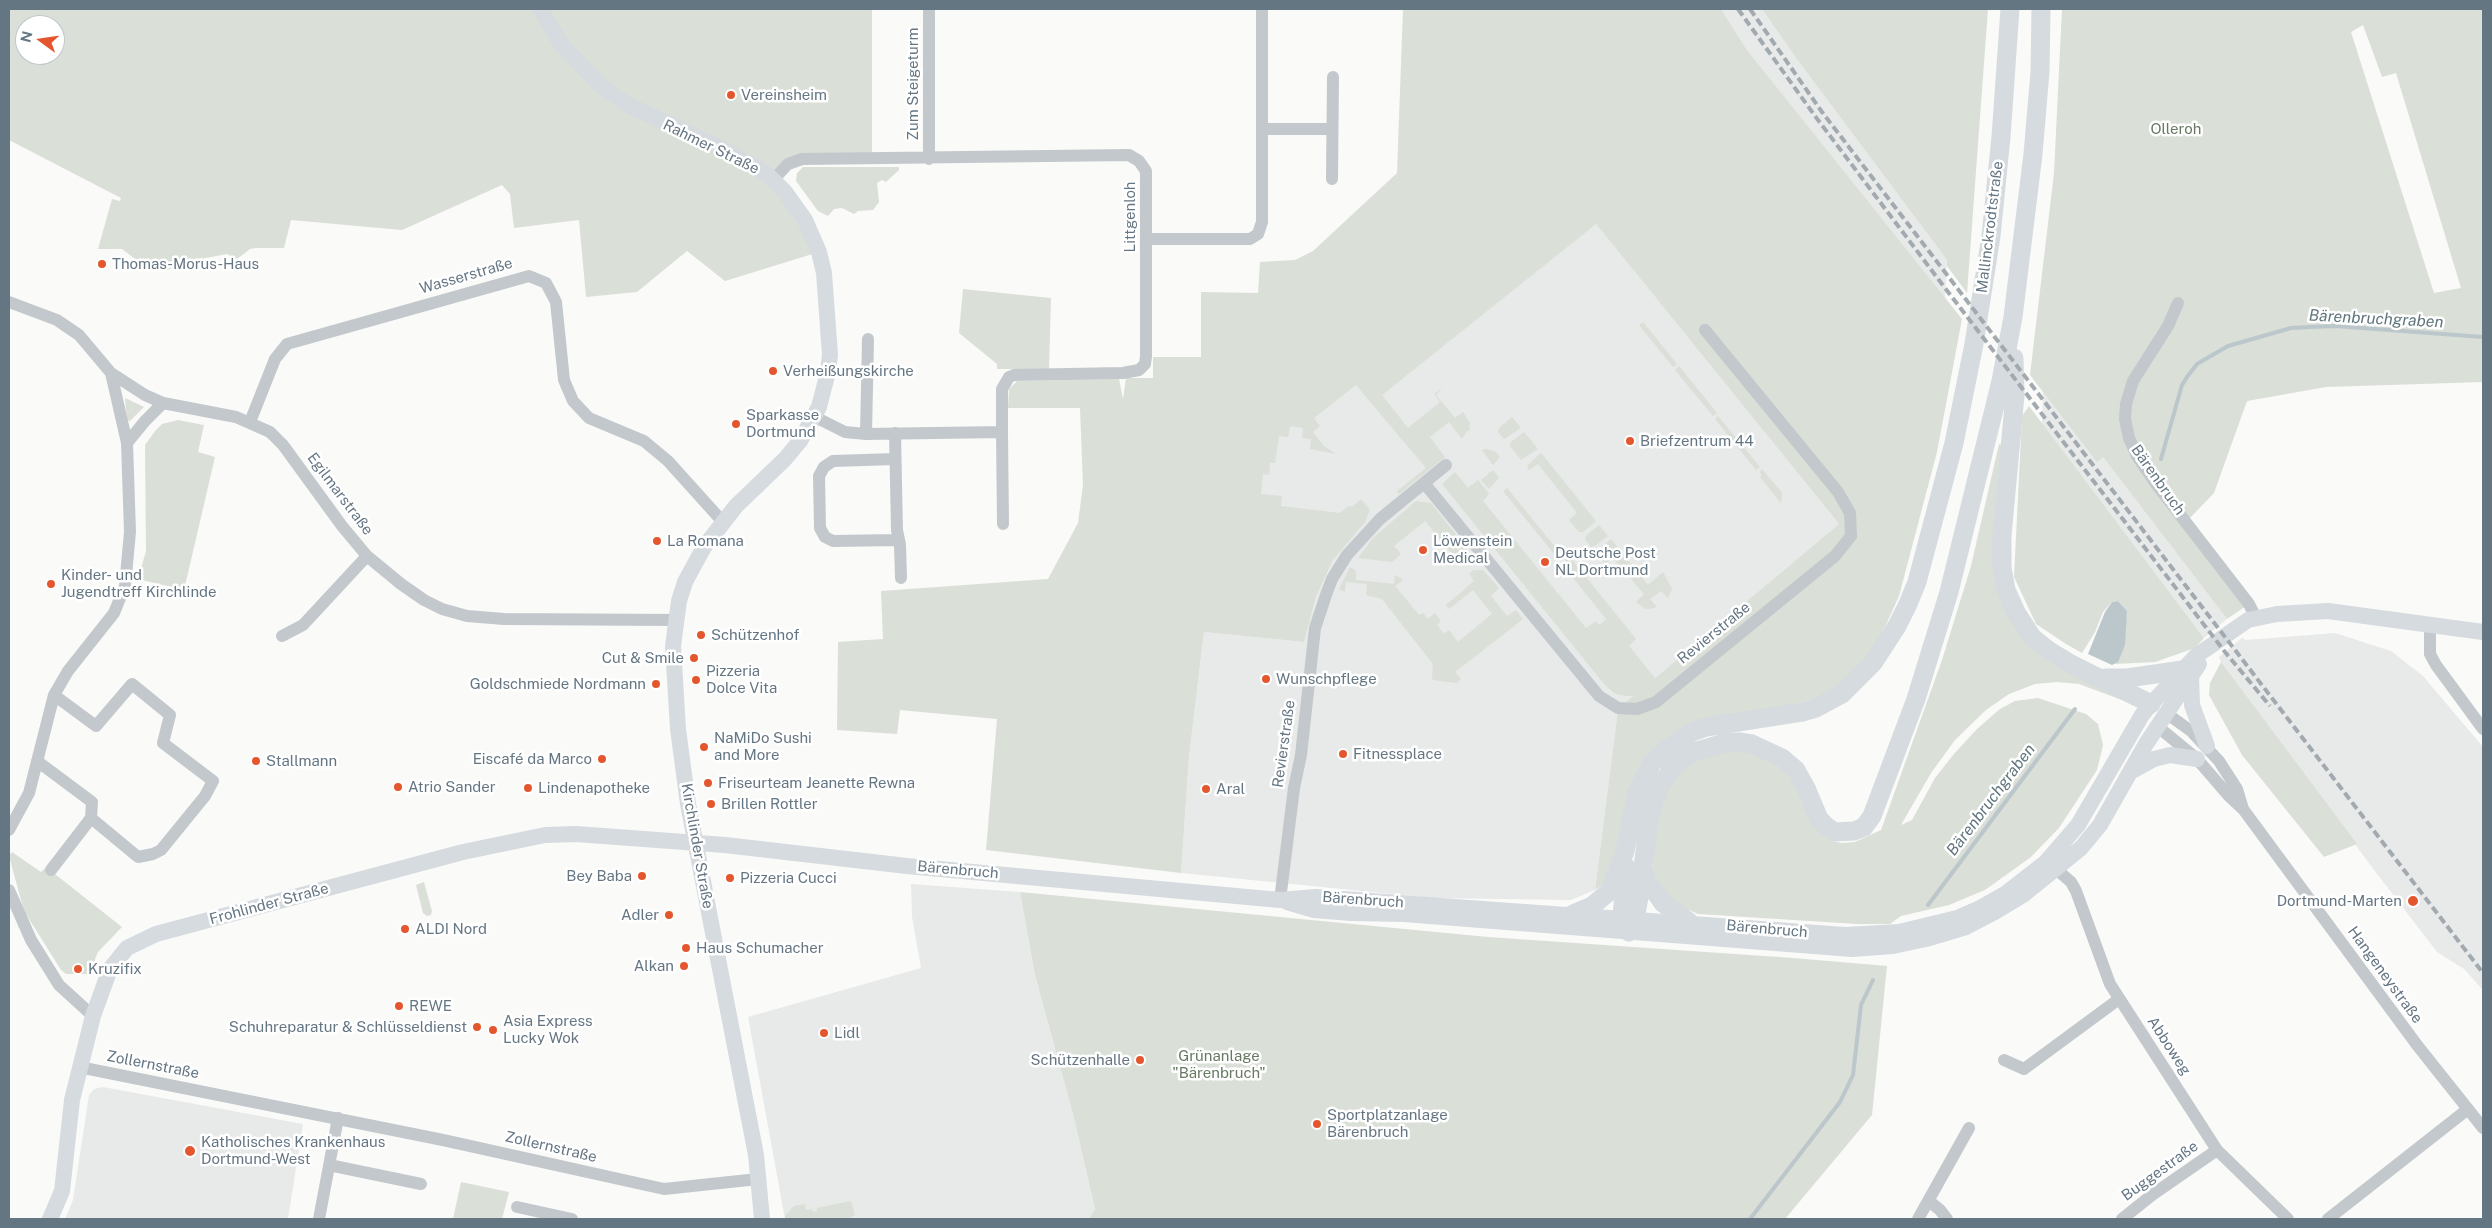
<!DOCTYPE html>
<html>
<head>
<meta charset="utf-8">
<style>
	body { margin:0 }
	#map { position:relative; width:2492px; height:1228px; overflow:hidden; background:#fafaf8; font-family:"Public Sans",sans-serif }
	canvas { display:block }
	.frame { position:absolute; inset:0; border:10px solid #657683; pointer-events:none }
	.north { position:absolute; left:15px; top:15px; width:50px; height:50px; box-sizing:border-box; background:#fff; border:1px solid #c1c8cd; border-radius:50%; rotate:284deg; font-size:14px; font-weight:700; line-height:20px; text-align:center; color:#657683 }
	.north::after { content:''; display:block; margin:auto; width:18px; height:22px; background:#e4572e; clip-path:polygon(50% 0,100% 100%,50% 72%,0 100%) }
</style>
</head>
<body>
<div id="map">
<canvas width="2492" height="1228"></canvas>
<div class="frame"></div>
<div class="north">N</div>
</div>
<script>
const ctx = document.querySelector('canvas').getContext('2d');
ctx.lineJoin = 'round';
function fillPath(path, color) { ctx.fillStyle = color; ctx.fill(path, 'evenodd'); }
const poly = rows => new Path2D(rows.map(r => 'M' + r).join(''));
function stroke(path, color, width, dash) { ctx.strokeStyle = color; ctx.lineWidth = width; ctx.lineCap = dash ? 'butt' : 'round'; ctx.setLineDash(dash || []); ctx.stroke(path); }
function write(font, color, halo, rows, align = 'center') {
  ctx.font = font + ' "Public Sans",sans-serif'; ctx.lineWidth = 5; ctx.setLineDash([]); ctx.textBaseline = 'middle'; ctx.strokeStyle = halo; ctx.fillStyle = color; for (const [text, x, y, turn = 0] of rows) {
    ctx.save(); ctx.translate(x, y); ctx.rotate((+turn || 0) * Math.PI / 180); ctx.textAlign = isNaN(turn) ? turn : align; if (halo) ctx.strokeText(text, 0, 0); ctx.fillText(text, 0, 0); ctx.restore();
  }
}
const built = poly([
	[1721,9,1762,9,1796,58,1947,260,1945,299,1747,50],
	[1596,224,1839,524,1618,709,1595,890,1571,900,1432,898,1181,873,1189,757,1204,632,1304,642,1316,597,1333,560,1365,520,1258,506,1263,462,1284,423,1357,382],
	[2043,391,2097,461,2103,457,2227,619,2204,638,2042,424],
	[2335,633,2391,651,2423,676,2483,747,2483,990,2464,969,2437,952,2371,866,2221,662,2219,657,2242,638,2246,640],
	[911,884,1020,892,1035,977,1073,1114,1095,1209,1089,1219,785,1219,748,1017,921,968,912,917],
	[103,1087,303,1124,288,1219,65,1219,73,1200,89,1095,94,1089]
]);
const green = poly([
	[9,9,872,9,872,159,802,159,773,178,819,252,725,281,687,251,637,292,586,297,579,220,514,228,510,194,502,185,402,230,291,220,284,248,256,248,250,249,237,259,227,254,195,260,164,271,135,259,122,249,98,249,112,199,120,201,121,198,9,140],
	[25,25,55,25,55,55,25,55],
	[1403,9,1721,9,1747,50,1962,319,1937,452,1899,596,1886,625,1870,653,1838,686,1817,698,1665,739,1613,874,1604,888,1601,886,1595,890,1618,709,1633,696,1625,696,1614,693,1605,685,1442,484,1455,472,1468,488,1478,480,1489,494,1483,501,1586,628,1596,621,1600,625,1606,619,1563,565,1569,556,1636,639,1629,646,1655,678,1839,524,1596,224,1382,395,1408,428,1440,402,1434,394,1443,387,1436,395,1455,418,1463,412,1470,423,1469,431,1467,431,1462,439,1449,422,1430,437,1445,457,1399,494,1397,491,1426,468,1356,385,1314,418,1320,426,1313,432,1324,446,1336,454,1310,449,1311,439,1302,438,1303,428,1290,426,1288,437,1279,436,1275,463,1270,463,1269,475,1263,474,1261,494,1282,496,1281,506,1340,513,1348,506,1352,507,1361,499,1370,510,1365,522,1333,560,1316,597,1304,642,1204,632,1189,757,1181,873,986,850,997,719,900,710,897,734,837,730,838,642,883,639,881,591,1048,579,1078,523,1083,485,1080,408,1008,408,1009,389,1017,381,1119,379,1123,399,1126,378,1153,378,1153,357,1201,357,1201,292,1258,293,1260,262,1295,260,1313,251,1397,173],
	[1762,9,1988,9,1967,293,1947,266,1947,260,1796,58],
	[2062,9,2483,9,2483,382,2326,387,2247,401,2214,493,2187,521,2249,604,2227,619,2103,457,2097,462,2030,375,2054,173],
	[2363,25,2382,77,2396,73,2461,288,2434,293,2351,32],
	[803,167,899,167,899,170,886,182,882,180,877,183,879,202,873,210,858,211,854,214,842,208,834,209,828,216,818,211,796,181,797,173],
	[963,289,1051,298,1049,369,997,369,997,364,959,333],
	[1643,322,1677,364,1673,367,1639,325],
	[1679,366,1717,413,1713,416,1675,370],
	[125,398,144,407,130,421,127,420],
	[2029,406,2204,638,2195,648,2155,662,2115,664,2124,642,2127,611,2118,601,2112,602,2103,612,2095,632,2082,653,2066,644,2036,624,2014,577,2022,416],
	[1718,416,1760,467,1756,470,1715,419],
	[1512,417,1521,428,1504,439,1498,432,1499,428],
	[178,420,204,425,198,452,215,457,184,590,138,579,146,551,145,445,155,431,162,424],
	[1524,432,1538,449,1521,460,1510,446,1511,442],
	[1999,444,2002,445,2010,615,2130,703,2079,684,2057,682,2035,684,2009,694,1986,710,1955,740,1931,773,1901,825,1912,820,1935,778,1953,755,1977,729,2000,709,2015,701,2038,698,2086,714,2098,724,2103,745,2097,770,2059,828,2031,857,1985,890,1949,905,1901,916,1890,924,1857,924,1698,914,1667,900,1653,870,1653,846,1660,801,1681,770,1711,753,1744,750,1771,761,1787,774,1798,789,1815,826,1823,835,1832,841,1842,843,1855,842,1881,830,1942,660,1971,566],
	[1487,449,1496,452,1500,457,1493,465,1482,450],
	[1541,453,1596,521,1583,532,1579,532,1569,520,1577,513,1538,464,1529,470,1527,466],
	[1762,469,1782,493,1781,503,1760,477,1762,475,1759,472],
	[1493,470,1499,478,1489,489,1481,480],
	[1507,488,1561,554,1555,559,1555,555,1503,491],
	[1416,501,1431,503,1468,550,1465,562,1461,565,1425,521,1394,546,1401,554,1392,562,1358,558,1373,538],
	[1599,525,1608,536,1595,546,1591,547,1585,539,1587,535],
	[1611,539,1648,585,1663,572,1672,589,1668,598,1661,591,1650,599,1657,607,1650,609,1646,609,1636,602,1644,594,1613,558,1605,564,1598,554,1598,550],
	[1350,567,1356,571,1356,580,1394,584,1395,575,1399,577,1403,580,1395,586,1419,615,1423,613,1428,619,1435,613,1441,621,1437,625,1444,634,1449,630,1458,642,1492,614,1473,590,1449,609,1446,605,1474,581,1469,574,1474,570,1483,570,1499,588,1491,596,1507,616,1516,610,1523,619,1455,672,1461,679,1457,683,1432,680,1433,664,1382,599,1366,595,1367,584,1346,582,1345,592,1339,589],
	[2221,662,2357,844,2324,857,2242,755,2209,695,2210,683],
	[12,852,41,872,46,867,122,927,98,952,89,974,66,974,61,970,24,911,9,856],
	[424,882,432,911,431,915,427,916,423,913,416,885],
	[1020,892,1488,937,1793,958,1887,966,1872,1115,1785,1219,1089,1219,1095,1209,1073,1114,1035,976],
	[461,1182,509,1192,502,1219,453,1219],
	[851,1201,855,1215,847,1219,785,1219,785,1216,794,1206,805,1204,806,1210,812,1209,813,1212,817,1211,817,1208]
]);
const water = poly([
	[2118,601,2127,611,2125,645,2118,662,2112,665,2088,654,2105,612,2112,602]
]);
const stream = poly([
	[2161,459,2182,385,2187,377,2197,364,2228,346,2291,328,2310,327,2335,326,2483,337],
	[1928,905,2075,709],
	[1750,1219,1840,1102,1853,1075,1861,1005,1873,980]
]);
const minor = poly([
	[929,9,929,159],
	[1262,129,1332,129],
	[1332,179,1333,77],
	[773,180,788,164,802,159,1129,155,1139,161,1146,171,1146,356,1145,364,1139,370,1123,373,1014,375,1009,377,1002,389,1002,432,866,434,845,432,815,417],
	[1147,239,1250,239,1258,234,1262,222,1262,9],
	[9,302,57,320,79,335,111,373,145,395,163,403,236,417,270,432,283,445,342,526,367,556,401,584,424,600,442,609,467,616,504,619,676,620],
	[2178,303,2168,326,2133,381,2126,404,2125,419,2129,438,2137,456,2157,485,2249,604,2256,618],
	[250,422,275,359,287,344,529,276,546,283,556,302,564,380,573,401,589,418,644,441,668,461,722,521],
	[1002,432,1003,524],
	[895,433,897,530,900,545,901,578],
	[866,434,868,339],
	[127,443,145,421,163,403],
	[895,459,833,461,824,467,819,476,820,528,825,537,833,541,897,540],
	[1424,483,1599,696,1618,708,1637,709,1656,702,1835,556,1851,536,1850,513,1838,492,1705,330],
	[2430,625,2430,654,2436,665,2483,729],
	[282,636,303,625,367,556],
	[2166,713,2191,731,2219,761,2237,789,2243,809],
	[2157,726,2197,759,2229,796,2243,809,2417,1045,2483,1128],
	[37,761,92,802,91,818,138,857,153,854,161,850,205,796,213,781,163,743,170,715,132,684,96,726,54,695],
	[9,830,29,793,54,695,68,671,114,613,125,586,130,532,127,443,111,373],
	[2056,869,2071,882,2076,891,2110,984,2217,1150,2288,1219],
	[51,870,91,818],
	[9,890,31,940,59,985,93,1016],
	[1280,900,1294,788,1301,755,1315,628,1326,595,1332,579,1347,555,1380,519,1446,465],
	[2004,1060,2024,1069,2119,999],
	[79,1067,443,1140,664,1189,758,1179],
	[329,1165,421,1184],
	[1929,1201,1940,1210,1947,1219],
	[517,1207,572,1219],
	[319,1219,338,1118],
	[1918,1219,1969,1128],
	[2122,1219,2152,1195,2217,1150],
	[2328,1219,2468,1109]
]);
const major = poly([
	[540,9,562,45,601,86,628,105,727,151,768,175,785,192,805,220,819,252,824,273,830,355,828,372,819,407,800,441,785,459,736,506,704,547,685,582,679,601,673,646,678,729,688,804,756,1155,762,1219],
	[2191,676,2192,705,2207,746],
	[2132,771,2154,759,2170,755,2197,759],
	[1287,902,1314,910,1351,913,1404,914,1852,949,1893,946,1926,939,1966,927,1995,912,2023,895,2081,848,2100,825,2146,744,2199,664],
	[50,1219,62,1191,72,1100,93,1016,110,969,127,948,156,934,463,852,545,835,576,834,725,845,907,866,1280,900,1316,897,1845,935,1899,932,1957,918,1980,908,2005,894,2046,862,2078,825,2142,715,2151,704,2196,656,2248,620,2277,614,2328,611,2483,632]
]);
const highway = poly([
	[2014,358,2015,395,2002,535,2002,568,2006,590,2017,614,2032,637,2048,650,2071,664,2151,704],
	[2105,678,2127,678,2183,670],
	[1626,867,1622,917,1629,932],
	[1643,869,1648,882,1663,903,1689,922],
	[1573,914,1592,906,1611,890,1625,851,1637,792,1652,763,1668,748,1692,732,1706,727,1802,712,1816,708,1842,694,1873,663,1897,626,1908,604,1917,582,1954,443,1974,344,1991,236,2001,137,2010,9],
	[1629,932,1635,919,1639,897,1649,821,1654,800,1661,784,1672,769,1684,758,1697,751,1724,743,1739,742,1752,744,1782,758,1796,770,1806,788,1819,819,1827,827,1835,832,1854,831,1864,827,1872,816,1916,699,1949,592,2001,381,2013,317,2033,154,2040,72,2041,9]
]);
const rail = poly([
	[1738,9,1815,116,1945,288,2225,652,2270,706],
	[1750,9,1822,112,2483,973]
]);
const markers = [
	[731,95,5,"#e4572e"],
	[102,264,5,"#e4572e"],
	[773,371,5,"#e4572e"],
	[736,424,5,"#e4572e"],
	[1630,441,5,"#e4572e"],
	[657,541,5,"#e4572e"],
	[1423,550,5,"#e4572e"],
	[1545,562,5,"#e4572e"],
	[51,584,5,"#e4572e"],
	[701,635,5,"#e4572e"],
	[694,658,5,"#e4572e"],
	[1266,679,5,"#e4572e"],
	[696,680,5,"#e4572e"],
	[656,684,5,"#e4572e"],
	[704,747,5,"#e4572e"],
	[1343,754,5,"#e4572e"],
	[602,759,5,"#e4572e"],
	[256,761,5,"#e4572e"],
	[708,783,5,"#e4572e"],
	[398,787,5,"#e4572e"],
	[528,788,5,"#e4572e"],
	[1206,789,5,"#e4572e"],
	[711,804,5,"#e4572e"],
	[642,876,5,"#e4572e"],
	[730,878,5,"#e4572e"],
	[2413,901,6,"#e4572e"],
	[669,915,5,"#e4572e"],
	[405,929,5,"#e4572e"],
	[686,948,5,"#e4572e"],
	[684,966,5,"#e4572e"],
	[78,969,5,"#e4572e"],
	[399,1006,5,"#e4572e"],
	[477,1027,5,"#e4572e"],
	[493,1030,5,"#e4572e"],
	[824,1033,5,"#e4572e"],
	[1140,1060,5,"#e4572e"],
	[1317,1124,5,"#e4572e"],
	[190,1151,6,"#e4572e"]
];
const streetNames = [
	["Zum Steigeturm",913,84,-90],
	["Rahmer Straße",711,147,26],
	["Littgenloh",1130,217,-90],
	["Mallinckrodtstraße",1990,227,-83],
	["Wasserstraße",466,276,-16],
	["Bärenbruch",2158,480,55],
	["Egilmarstraße",340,494,53],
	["Revierstraße",1714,633,-39],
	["Revierstraße",1284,744,-82],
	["Kirchlinder Straße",697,846,80],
	["Bärenbruch",958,870,5],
	["Bärenbruch",1363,900,4],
	["Frohlinder Straße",269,904,-15],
	["Bärenbruch",1767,929,5],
	["Hangeneystraße",2385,975,54],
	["Abboweg",2169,1046,57],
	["Zollernstraße",153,1065,11],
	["Zollernstraße",551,1147,13],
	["Buggestraße",2160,1171,-36]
];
const poiNames = [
	["Vereinsheim",741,95],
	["Thomas-Morus-Haus",112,264],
	["Verheißungskirche",783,371],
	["Sparkasse",746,415],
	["Dortmund",746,432],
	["Briefzentrum 44",1640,441],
	["La Romana",667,541],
	["Löwenstein",1433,541],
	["Medical",1433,558],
	["Deutsche Post",1555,553],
	["NL Dortmund",1555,570],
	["Kinder- und",61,575],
	["Jugendtreff Kirchlinde",61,592],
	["Schützenhof",711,635],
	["Cut & Smile",684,658,"right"],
	["Pizzeria",706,671],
	["Dolce Vita",706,688],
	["Wunschpflege",1276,679],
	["Goldschmiede Nordmann",646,684,"right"],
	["NaMiDo Sushi",714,738],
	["and More",714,755],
	["Fitnessplace",1353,754],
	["Eiscafé da Marco",592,759,"right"],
	["Stallmann",266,761],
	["Friseurteam Jeanette Rewna",718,783],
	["Atrio Sander",408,787],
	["Lindenapotheke",538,788],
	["Aral",1216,789],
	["Brillen Rottler",721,804],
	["Bey Baba",632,876,"right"],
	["Pizzeria Cucci",740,878],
	["Dortmund-Marten",2402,901,"right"],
	["Adler",659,915,"right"],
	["ALDI Nord",415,929],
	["Haus Schumacher",696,948],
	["Alkan",674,966,"right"],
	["Kruzifix",88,969],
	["REWE",409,1006],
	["Asia Express",503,1021],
	["Lucky Wok",503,1038],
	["Schuhreparatur & Schlüsseldienst",467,1027,"right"],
	["Lidl",834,1033],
	["Schützenhalle",1130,1060,"right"],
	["Sportplatzanlage",1327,1115],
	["Bärenbruch",1327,1132],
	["Katholisches Krankenhaus",201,1142],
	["Dortmund-West",201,1159]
];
const parkNames = [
	["Olleroh",2176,129],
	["Grünanlage",1219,1056],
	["\"Bärenbruch\"",1219,1073]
];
const waterNames = [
	["Bärenbruchgraben",2376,319,3],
	["Bärenbruchgraben",1991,800,-53]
];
fillPath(built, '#e8e9e9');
fillPath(green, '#dadfd7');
fillPath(water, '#bbc7cb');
stroke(stream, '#bbc7cb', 4);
stroke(minor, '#c3c8cc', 12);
stroke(major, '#d6dbdf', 16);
stroke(highway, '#d6dbdf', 19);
stroke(rail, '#a2aab0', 4, [8, 4]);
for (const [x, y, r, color] of markers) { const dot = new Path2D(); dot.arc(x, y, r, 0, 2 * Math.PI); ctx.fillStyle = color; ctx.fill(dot); stroke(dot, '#fff', 2); }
write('15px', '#657683', '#fff', streetNames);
write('15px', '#657683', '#fff', poiNames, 'left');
write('15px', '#687a64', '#fff', parkNames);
write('italic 16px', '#60757c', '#fff', waterNames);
</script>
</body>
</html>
